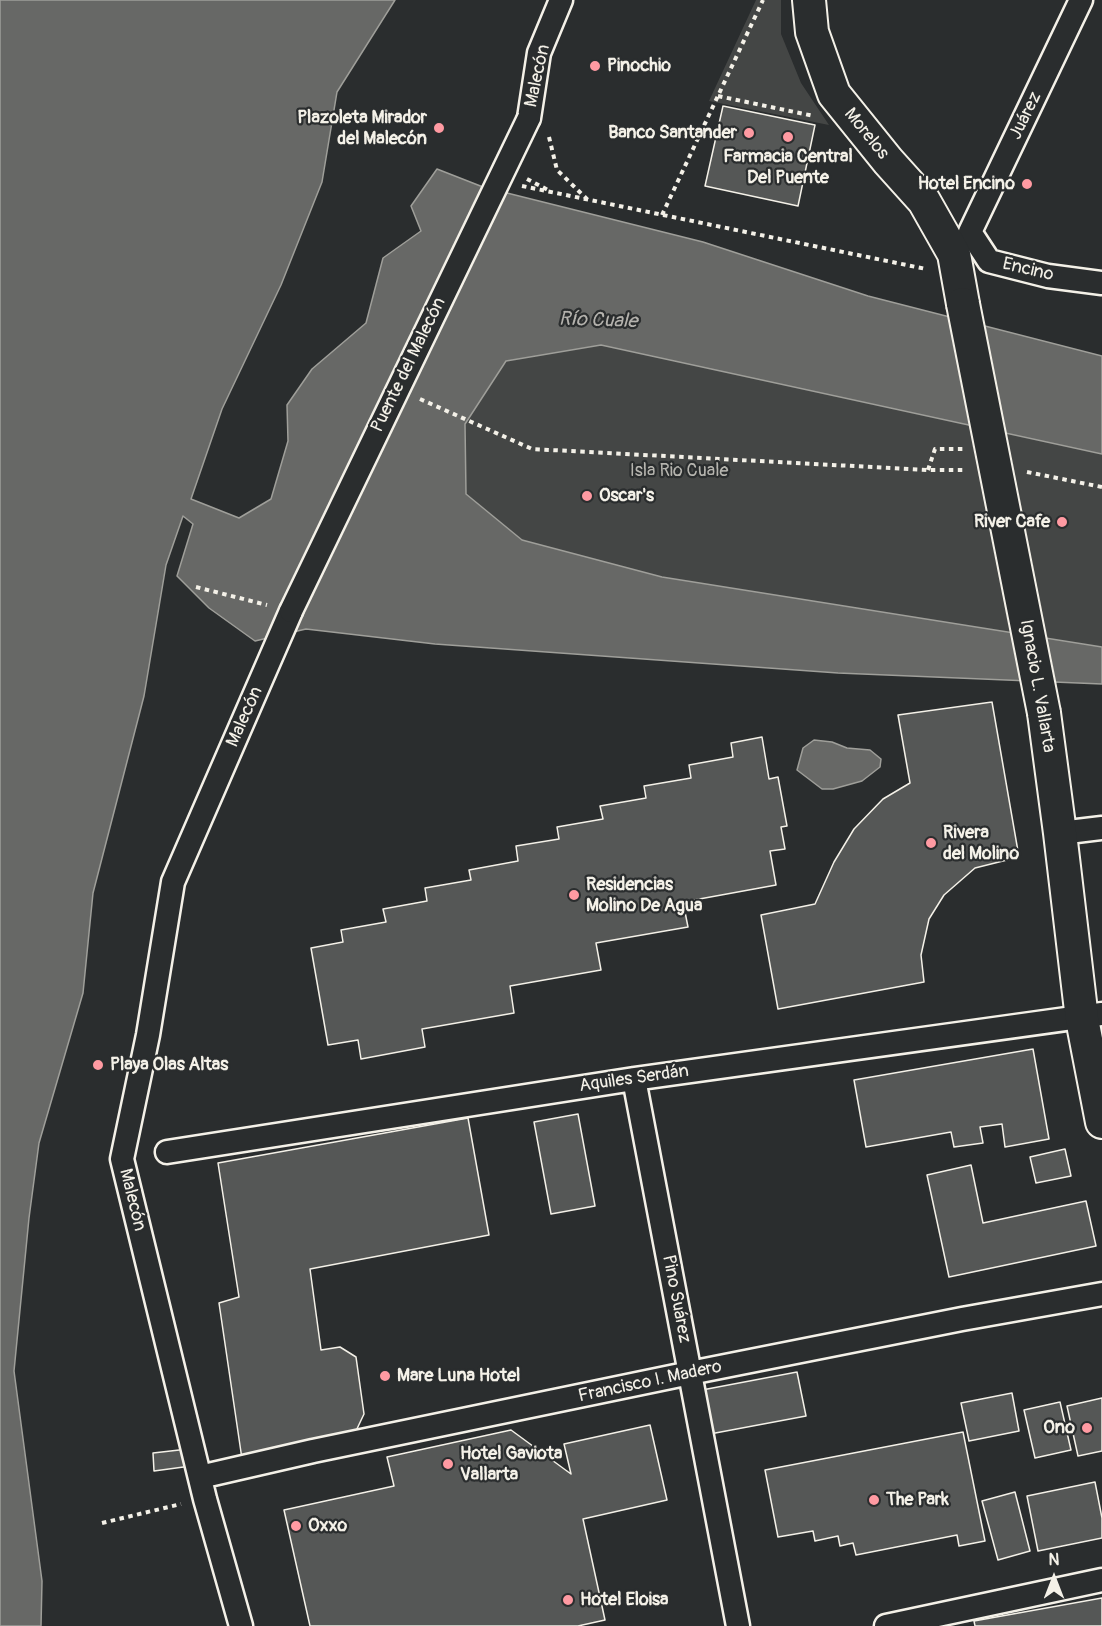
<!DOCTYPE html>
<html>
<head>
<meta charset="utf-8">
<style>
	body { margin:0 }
	#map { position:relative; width:1102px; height:1626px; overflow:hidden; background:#2a2d2e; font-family:Pangolin,sans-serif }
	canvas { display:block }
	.north { position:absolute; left:1024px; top:1548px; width:60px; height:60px; -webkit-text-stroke:4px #2a2d2e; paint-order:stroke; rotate:0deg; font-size:16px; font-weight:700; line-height:24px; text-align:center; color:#f4f1e8 }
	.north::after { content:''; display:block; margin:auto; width:21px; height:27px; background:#f4f1e8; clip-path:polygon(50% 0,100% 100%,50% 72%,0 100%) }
</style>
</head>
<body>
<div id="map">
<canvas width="1102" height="1626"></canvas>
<div class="north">N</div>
</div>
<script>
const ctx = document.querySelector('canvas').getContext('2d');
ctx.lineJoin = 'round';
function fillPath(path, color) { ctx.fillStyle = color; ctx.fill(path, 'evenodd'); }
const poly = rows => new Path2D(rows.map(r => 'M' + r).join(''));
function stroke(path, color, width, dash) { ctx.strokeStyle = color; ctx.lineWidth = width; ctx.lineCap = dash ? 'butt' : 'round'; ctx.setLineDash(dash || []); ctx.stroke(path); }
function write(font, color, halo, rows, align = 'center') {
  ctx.font = font + ' Pangolin,sans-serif'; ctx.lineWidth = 4.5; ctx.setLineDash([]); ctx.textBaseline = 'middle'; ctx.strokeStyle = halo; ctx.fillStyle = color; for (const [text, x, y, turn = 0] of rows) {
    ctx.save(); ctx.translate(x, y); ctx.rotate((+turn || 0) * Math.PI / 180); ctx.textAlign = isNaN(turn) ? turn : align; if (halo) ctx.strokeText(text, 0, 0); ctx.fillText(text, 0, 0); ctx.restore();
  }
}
const green = poly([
	[756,0,781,0,781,34,801,83,829,125,709,101],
	[601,345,1102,454,1102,647,662,577,522,540,466,494,465,424,506,361]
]);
const water = poly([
	[0,0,395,0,337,92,322,182,281,285,222,409,191,499,239,518,271,499,288,441,287,405,312,369,366,323,383,258,421,231,411,206,437,169,483,187,703,242,868,296,1102,356,1102,454,601,345,506,361,465,424,466,494,522,540,662,577,1102,647,1102,684,838,673,435,644,306,629,255,641,209,608,177,576,193,524,183,516,166,565,144,696,93,893,83,993,39,1143,29,1218,14,1371,42,1581,41,1626,0,1626,0,0],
	[814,740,832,742,847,748,870,750,881,759,880,767,862,781,833,789,822,789,797,770,803,748,814,740]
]);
const building = poly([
	[723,106,815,125,798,206,705,186,723,106],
	[992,702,1019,857,975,868,944,895,929,919,921,955,924,982,778,1009,761,915,815,904,834,862,854,829,883,799,910,783,898,715,992,702],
	[762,737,769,779,778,777,787,826,781,827,785,849,770,851,776,885,683,902,688,927,596,943,601,970,510,986,514,1013,422,1029,425,1047,361,1059,358,1040,328,1045,311,948,343,942,341,930,386,922,383,909,427,901,425,888,471,880,469,870,518,861,516,846,559,839,557,827,603,819,600,806,646,798,644,786,691,778,689,765,733,757,731,743,762,737],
	[1033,1049,1049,1139,1005,1147,1002,1124,980,1127,983,1143,954,1147,951,1132,866,1147,854,1080,1033,1049],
	[578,1114,595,1206,551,1214,534,1122,578,1114],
	[468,1118,489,1235,310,1269,321,1350,340,1347,356,1357,364,1414,355,1433,242,1459,219,1303,239,1297,218,1163,468,1118],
	[1065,1149,1071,1176,1036,1183,1030,1157,1065,1149],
	[971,1165,983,1223,1086,1201,1096,1246,949,1277,927,1175,971,1165],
	[797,1372,806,1416,710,1434,702,1390,797,1372],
	[1012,1393,1019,1431,969,1441,961,1403,1012,1393],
	[1102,1398,1102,1451,1078,1456,1067,1406,1102,1398],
	[1060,1402,1071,1450,1035,1458,1024,1410,1060,1402],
	[650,1425,667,1500,583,1519,605,1620,578,1626,310,1626,284,1510,394,1486,387,1457,511,1430,571,1474,564,1444,650,1425],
	[963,1432,985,1541,959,1546,957,1535,856,1555,853,1543,840,1546,838,1536,815,1541,813,1531,778,1537,765,1470,963,1432],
	[188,1449,191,1466,154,1471,153,1453,188,1449],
	[1095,1482,1102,1518,1102,1538,1038,1551,1027,1496,1095,1482],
	[1015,1492,1030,1551,998,1560,982,1501,1015,1492],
	[1102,1598,1102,1626,975,1626,974,1621,1102,1598]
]);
const path = poly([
	[718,96,814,116],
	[549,137,557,170,588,200],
	[527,179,550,191],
	[522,186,926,269],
	[662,215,763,0],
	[420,399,532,449,928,470,966,470],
	[928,470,935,449,963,449],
	[1027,472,1102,487],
	[196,587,267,605],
	[102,1523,181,1504]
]);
const street = poly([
	[1081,0,970,232,989,261,1048,276,1102,283],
	[529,118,539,53,561,0],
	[1060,833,1102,828],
	[634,1079,738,1626],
	[167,1152,634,1079,1102,1014],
	[200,1477,313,1451,690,1373,962,1319,1102,1294],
	[241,1626,205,1499,122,1159,148,1035,173,882,291,611],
	[886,1626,1102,1580]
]);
const secondary = poly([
	[809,0,812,32,834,94,888,161,924,201,954,254,963,304],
	[1044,713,1060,833,1082,1019,1102,1122]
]);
const streetBridge = poly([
	[291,611,529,118]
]);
const secondaryBridge = poly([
	[963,304,1044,713]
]);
const markers = [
	[595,66,6,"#ff9aa2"],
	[439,128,6,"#ff9aa2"],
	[749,133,6,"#ff9aa2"],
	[788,137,6,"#ff9aa2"],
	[1027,184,6,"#ff9aa2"],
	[587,496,6,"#ff9aa2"],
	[1062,522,6,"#ff9aa2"],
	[931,843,6,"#ff9aa2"],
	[574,895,6,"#ff9aa2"],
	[98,1065,6,"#ff9aa2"],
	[385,1376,6,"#ff9aa2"],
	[1087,1428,6,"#ff9aa2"],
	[448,1464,6,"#ff9aa2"],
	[874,1500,6,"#ff9aa2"],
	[296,1526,6,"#ff9aa2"],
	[568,1600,6,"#ff9aa2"]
];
const poiNames = [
	["Pinochio",607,66],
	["Plazoleta Mirador",427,118,"right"],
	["del Malecón",427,139,"right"],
	["Banco Santander",737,133,"right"],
	["Farmacia Central",788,157,"center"],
	["Del Puente",788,178,"center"],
	["Hotel Encino",1015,184,"right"],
	["Oscar's",599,496],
	["River Cafe",1050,522,"right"],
	["Rivera",943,833],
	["del Molino",943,854],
	["Residencias",586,885],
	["Molino De Agua",586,906],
	["Playa Olas Altas",110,1065],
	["Mare Luna Hotel",397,1376],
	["Ono",1075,1428,"right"],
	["Hotel Gaviota",460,1454],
	["Vallarta",460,1475],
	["The Park",886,1500],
	["Oxxo",308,1526],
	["Hotel Eloisa",580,1600]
];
const streetNames = [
	["Malecón",538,76,-78],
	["Juárez",1026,116,-64],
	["Morelos",866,134,51],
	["Encino",1028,270,13],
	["Puente del Malecón",409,365,-64],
	["Ignacio L. Vallarta",1037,686,80],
	["Malecón",245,717,-66],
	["Aquiles Serdán",634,1079,-8],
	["Malecón",132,1200,76],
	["Pino Suárez",676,1299,79],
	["Francisco I. Madero",650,1382,-12]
];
const parkNames = [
	["Isla Rio Cuale",679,471]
];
const waterNames = [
	["Río Cuale",598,321,2]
];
fillPath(green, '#444645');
fillPath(water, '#676866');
stroke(water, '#9f9f9a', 1.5);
fillPath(building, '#555756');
stroke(building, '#f4f1e8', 1.5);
stroke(street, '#f4f1e8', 27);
stroke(secondary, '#f4f1e8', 36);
stroke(path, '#f4f1e8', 4, [4.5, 4.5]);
stroke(street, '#2a2d2e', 22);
stroke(secondary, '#2a2d2e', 32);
stroke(streetBridge, '#f4f1e8', 27, []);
stroke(secondaryBridge, '#f4f1e8', 36, []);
stroke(streetBridge, '#2a2d2e', 22);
stroke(secondaryBridge, '#2a2d2e', 32);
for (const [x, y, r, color] of markers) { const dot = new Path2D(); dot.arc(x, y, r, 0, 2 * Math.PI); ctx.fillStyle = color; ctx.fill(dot); stroke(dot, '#2a2d2e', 2); }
write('bold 18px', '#f4f1e8', '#2a2d2e', poiNames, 'left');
write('18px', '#f4f1e8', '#2a2d2e', streetNames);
write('18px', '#b6b5af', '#2a2d2e', parkNames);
write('italic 20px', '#b5b3ae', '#2a2d2e', waterNames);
</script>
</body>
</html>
